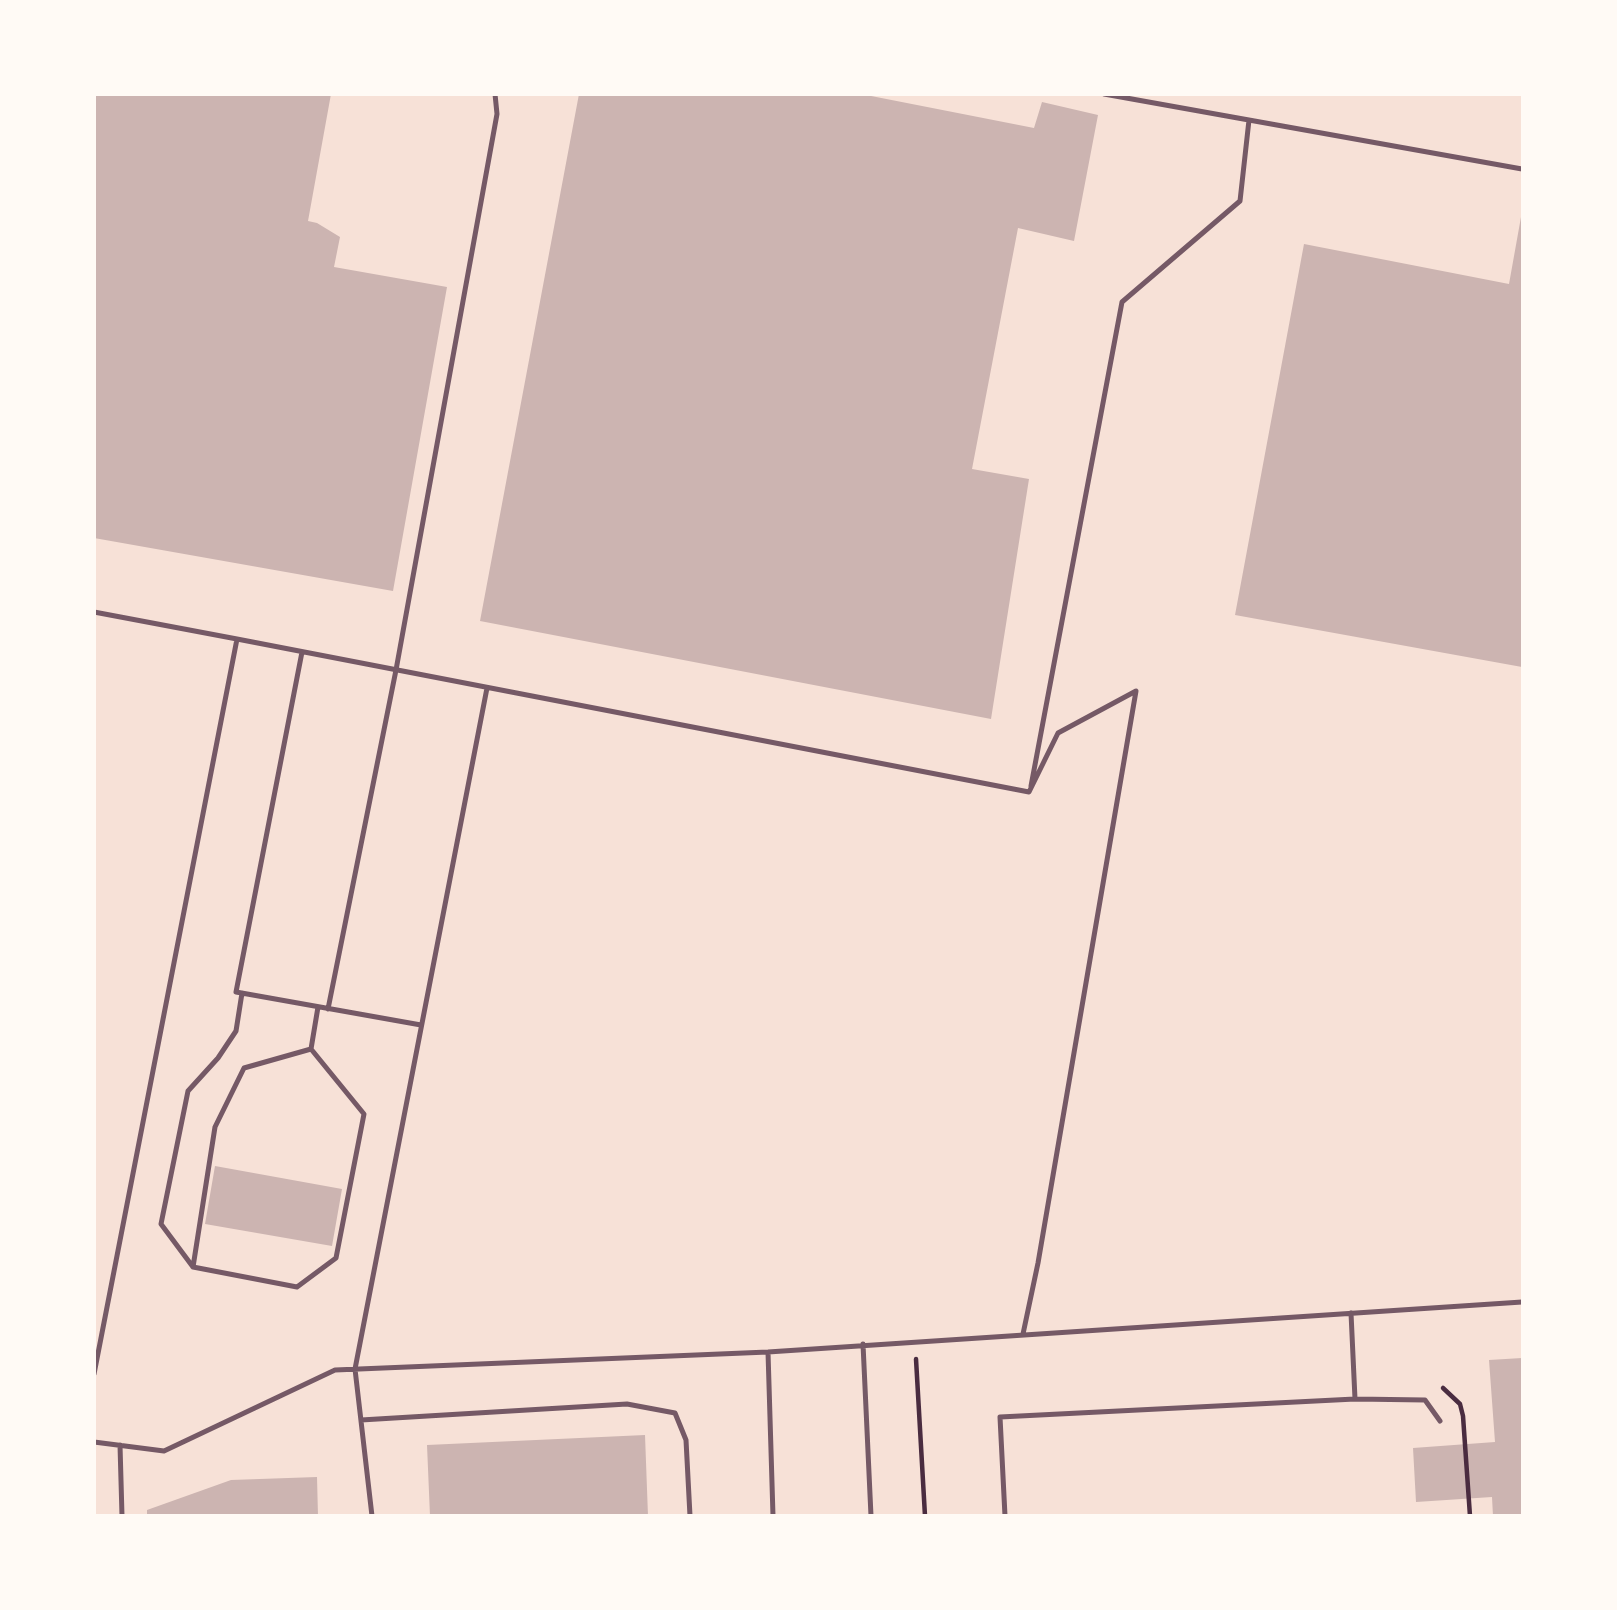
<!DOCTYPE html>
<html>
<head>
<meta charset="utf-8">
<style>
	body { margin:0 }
	#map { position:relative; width:1617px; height:1610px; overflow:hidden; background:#f7e1d7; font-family:Helvetica,sans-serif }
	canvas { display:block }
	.frame { position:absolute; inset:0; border:96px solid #fffaf5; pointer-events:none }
</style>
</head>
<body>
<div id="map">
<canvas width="1617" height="1610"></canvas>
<div class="frame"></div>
</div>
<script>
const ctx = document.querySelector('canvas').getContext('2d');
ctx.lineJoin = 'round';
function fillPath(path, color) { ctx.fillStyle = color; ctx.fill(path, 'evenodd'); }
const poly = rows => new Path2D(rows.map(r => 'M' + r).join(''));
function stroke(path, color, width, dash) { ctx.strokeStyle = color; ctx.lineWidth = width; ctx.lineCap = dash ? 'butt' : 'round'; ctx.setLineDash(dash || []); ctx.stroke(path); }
const building = poly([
	[94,94,331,94,308,221,317,223,340,237,334,267,447,287,393,591,94,538],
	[579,94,861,94,1034,128,1042,102,1098,115,1074,241,1018,228,972,469,1029,479,991,719,480,621],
	[1521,217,1522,667,1235,615,1304,244,1509,284],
	[215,1166,342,1189,332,1246,205,1224],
	[1522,1358,1522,1516,1493,1516,1492,1497,1416,1502,1413,1448,1495,1442,1489,1360],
	[645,1435,648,1516,430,1516,427,1445],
	[317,1477,318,1516,147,1516,147,1510,231,1480]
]);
const path = poly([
	[916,1359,925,1516],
	[1443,1388,1460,1404,1463,1416,1470,1516]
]);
const service = poly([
	[1104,94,1522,169],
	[94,612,237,639,94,1374],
	[237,639,1029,792,1058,733,1136,691,1038,1263,1023,1334],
	[302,652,236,992,421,1025],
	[1031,786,1122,302,1240,201,1249,120],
	[242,993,236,1031,218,1058,188,1091,161,1224,193,1267,297,1287,336,1258,364,1114,311,1049,318,1007],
	[328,1009,396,670,497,114,495,94],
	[193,1267,215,1127,244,1068,311,1049],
	[1351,1313,1355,1399,1425,1400,1440,1421],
	[863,1344,871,1516],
	[768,1352,773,1516],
	[361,1420,627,1404,675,1413,686,1440,690,1516],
	[94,1442,164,1451,335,1370,768,1352,1522,1302],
	[120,1445,122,1516],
	[372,1516,355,1369,487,688],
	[1005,1516,1000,1417,1355,1399]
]);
fillPath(building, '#ccb4b1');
stroke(path, '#4a2c40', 4.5);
stroke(service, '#755966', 5);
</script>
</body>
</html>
